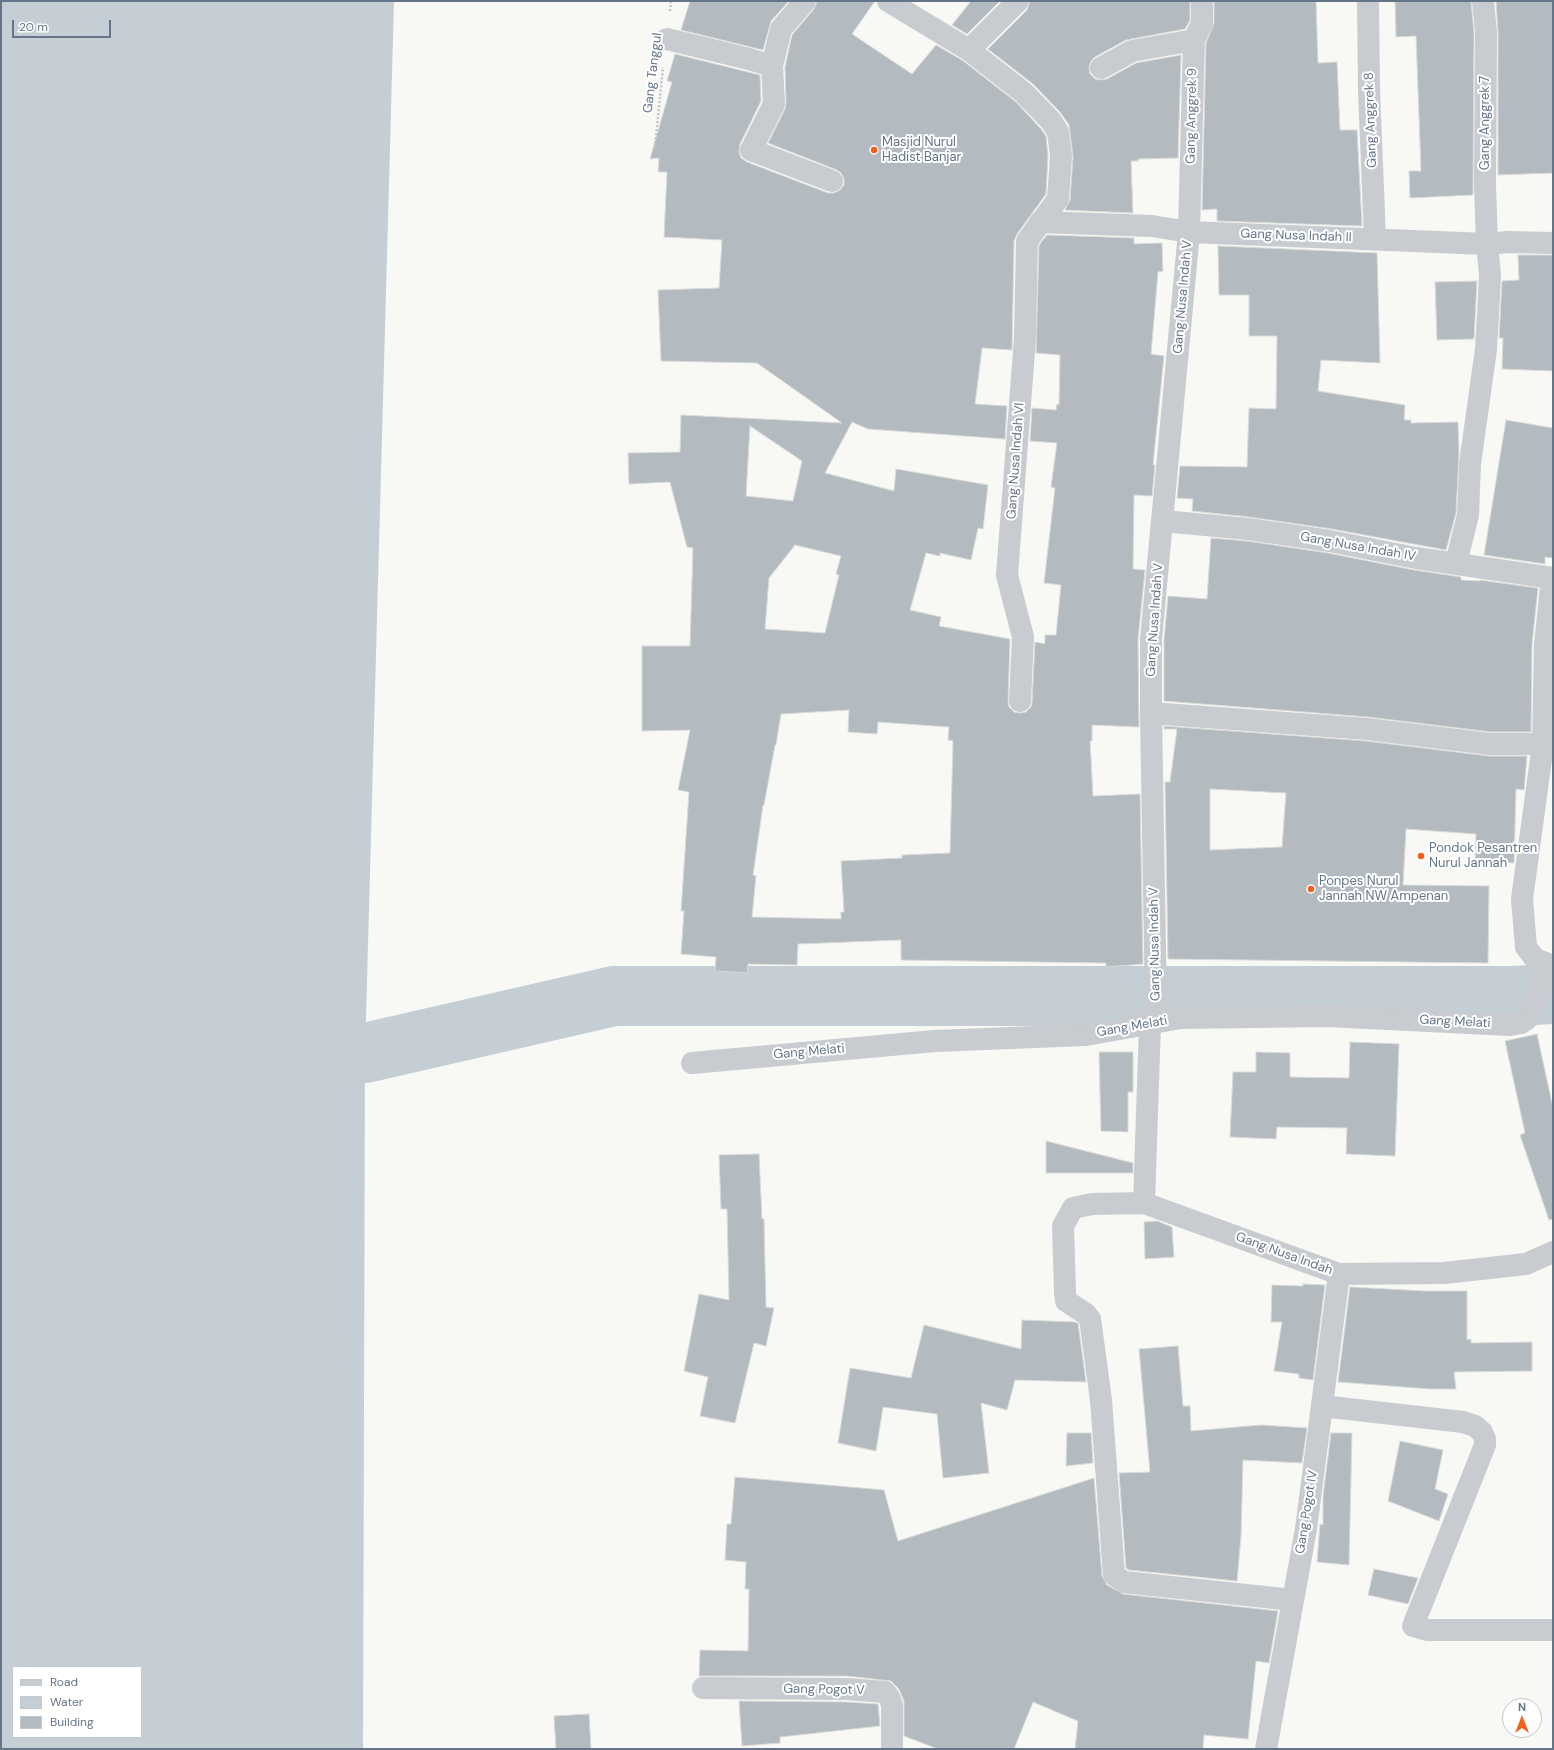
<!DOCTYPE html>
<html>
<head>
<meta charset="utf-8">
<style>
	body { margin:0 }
	#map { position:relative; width:1554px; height:1750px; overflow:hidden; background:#f8f8f5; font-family:"DM Sans",sans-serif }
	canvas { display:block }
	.frame { position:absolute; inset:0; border:2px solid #647589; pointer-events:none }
	.legend { position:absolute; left:12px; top:1666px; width:130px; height:72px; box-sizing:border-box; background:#fff; border:1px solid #c1c8d0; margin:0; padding:5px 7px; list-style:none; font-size:12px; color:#647589 }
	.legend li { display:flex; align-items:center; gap:8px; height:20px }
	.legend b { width:20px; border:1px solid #c1c8d0 }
	.north { position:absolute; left:1502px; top:1698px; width:40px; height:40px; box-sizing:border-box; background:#fff; border:1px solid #c1c8d0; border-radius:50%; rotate:0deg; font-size:11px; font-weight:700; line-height:16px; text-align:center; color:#647589 }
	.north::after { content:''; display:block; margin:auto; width:14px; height:18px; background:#f4611a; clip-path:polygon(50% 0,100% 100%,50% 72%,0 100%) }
	.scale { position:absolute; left:12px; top:20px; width:99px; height:18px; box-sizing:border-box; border:2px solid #647589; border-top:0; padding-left:5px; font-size:12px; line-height:14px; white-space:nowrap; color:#647589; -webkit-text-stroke:3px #fff; paint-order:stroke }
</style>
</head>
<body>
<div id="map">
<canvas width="1554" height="1750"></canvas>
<div class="frame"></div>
<ul class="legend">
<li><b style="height:5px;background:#c8cbcf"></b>Road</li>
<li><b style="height:11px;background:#c4ced4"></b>Water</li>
<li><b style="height:11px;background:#b3bac0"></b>Building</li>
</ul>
<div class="north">N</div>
<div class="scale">20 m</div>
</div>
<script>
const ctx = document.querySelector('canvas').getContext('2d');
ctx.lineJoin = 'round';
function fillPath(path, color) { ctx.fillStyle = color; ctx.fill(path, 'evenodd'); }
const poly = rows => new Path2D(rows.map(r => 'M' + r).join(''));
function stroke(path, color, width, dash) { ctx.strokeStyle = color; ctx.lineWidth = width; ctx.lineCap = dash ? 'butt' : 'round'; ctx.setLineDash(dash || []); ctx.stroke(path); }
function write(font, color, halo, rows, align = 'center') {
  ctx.font = font + ' "DM Sans",sans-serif'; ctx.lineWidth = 4; ctx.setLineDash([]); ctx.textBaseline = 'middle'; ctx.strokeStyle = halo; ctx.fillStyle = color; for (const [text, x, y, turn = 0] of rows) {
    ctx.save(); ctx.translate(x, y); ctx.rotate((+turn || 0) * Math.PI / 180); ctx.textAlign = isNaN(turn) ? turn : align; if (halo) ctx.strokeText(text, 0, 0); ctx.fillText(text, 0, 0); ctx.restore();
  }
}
const water = poly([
	[1,1,394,1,365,1053,363,1749,1,1749],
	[13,1667,141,1667,141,1737,13,1737]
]);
const river = poly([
	[365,1053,614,996,1513,996,1553,994]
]);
const building = poly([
	[690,1,789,1,771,21,763,50,681,30,690,1],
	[817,1,875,1,852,34,912,74,936,45,962,60,1016,102,1041,129,1046,136,1048,156,1046,194,1017,234,1014,241,1012,350,982,348,975,404,1007,406,1005,439,868,429,852,422,825,473,894,491,896,469,988,485,983,529,978,528,971,560,940,553,940,556,926,553,910,610,941,617,939,626,1010,639,1008,701,1009,707,1014,712,1019,713,1026,712,1031,707,1032,702,1035,642,1045,644,1045,635,1056,635,1061,585,1044,583,1055,488,1051,487,1057,443,1030,441,1032,408,1056,410,1057,404,1059,405,1060,355,1036,353,1039,245,1047,235,1134,238,1134,244,1162,243,1163,271,1158,272,1151,354,1164,356,1153,465,1155,465,1152,496,1134,495,1133,569,1145,570,1138,639,1139,727,1092,725,1092,741,1090,741,1093,796,1140,794,1143,964,1106,967,1106,963,901,960,901,940,798,944,797,965,748,964,747,973,715,971,716,957,681,954,684,911,681,911,689,792,678,790,690,730,642,731,642,646,690,646,693,548,687,547,670,482,629,484,628,453,680,452,681,415,842,423,757,363,661,361,658,290,719,288,722,240,664,237,667,172,658,172,659,158,650,159,672,82,667,81,675,54,760,75,761,101,740,144,739,152,741,158,747,162,828,193,834,193,840,190,844,185,844,179,841,173,837,170,768,143,785,109,786,103,785,67,792,35,814,9,817,1],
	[750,426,802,461,793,501,746,496,750,426],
	[795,545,841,556,836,574,839,575,825,633,765,629,769,578,795,545],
	[849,710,848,732,877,734,878,722,949,727,948,740,953,741,950,853,902,855,902,858,841,861,844,912,841,912,841,919,752,917,756,876,753,875,763,805,764,805,775,745,776,745,781,714,849,710],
	[971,1,1000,1,967,34,952,25,971,1],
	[1030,1,1190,1,1190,20,1185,29,1126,40,1095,57,1091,61,1089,67,1090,74,1095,79,1101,80,1107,79,1136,63,1181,55,1178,158,1138,159,1138,161,1131,161,1133,213,1065,210,1070,200,1073,157,1069,125,1060,112,1033,84,988,49,1027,10,1030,1],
	[1214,1,1316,1,1318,63,1337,62,1340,130,1357,130,1362,226,1217,221,1217,209,1202,210,1206,43,1214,23,1214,1],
	[1395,1,1471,1,1474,33,1473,195,1410,198,1409,171,1421,171,1416,36,1396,37,1395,1],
	[1496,1,1553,1,1553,173,1498,175,1498,32,1496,1],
	[1218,246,1377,253,1380,363,1321,360,1318,391,1405,405,1404,420,1411,420,1411,423,1458,422,1459,453,1456,513,1446,550,1332,529,1249,517,1192,511,1193,499,1177,498,1180,466,1247,467,1249,408,1276,409,1277,336,1249,336,1249,295,1219,295,1218,246],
	[1518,255,1553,255,1553,371,1502,369,1503,338,1499,338,1502,281,1519,280,1518,255],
	[1477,281,1474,339,1437,340,1435,282,1477,281],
	[1506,420,1553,428,1553,558,1545,557,1545,564,1484,555,1506,420],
	[1211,538,1247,541,1328,553,1414,570,1461,577,1461,580,1480,581,1480,580,1538,588,1532,644,1531,732,1491,732,1368,717,1164,701,1164,640,1168,596,1207,599,1211,538],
	[1164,726,1366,741,1489,756,1527,756,1524,790,1516,789,1514,863,1475,862,1476,834,1406,829,1403,885,1489,886,1488,963,1168,959,1165,782,1170,782,1177,729,1164,729,1164,726],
	[1210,789,1286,793,1282,847,1210,850,1210,789],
	[1537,1034,1553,1108,1553,1219,1549,1220,1520,1135,1525,1133,1505,1041,1537,1034],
	[1350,1042,1399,1044,1395,1156,1346,1154,1347,1128,1277,1127,1276,1139,1230,1137,1233,1072,1256,1072,1256,1052,1290,1053,1290,1077,1349,1078,1350,1042],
	[1099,1052,1133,1052,1133,1092,1128,1092,1128,1132,1101,1131,1099,1052],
	[1046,1141,1133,1163,1133,1173,1046,1173,1046,1141],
	[759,1154,762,1219,764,1219,766,1307,774,1308,766,1346,754,1343,735,1423,700,1416,708,1377,684,1371,699,1294,729,1300,727,1209,721,1209,719,1155,759,1154],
	[1157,1221,1172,1227,1174,1257,1145,1259,1144,1222,1157,1221],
	[1303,1284,1325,1285,1313,1380,1299,1378,1299,1374,1274,1371,1282,1322,1271,1322,1272,1285,1303,1286,1303,1284],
	[1350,1287,1425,1291,1467,1291,1467,1340,1471,1339,1471,1343,1532,1342,1532,1371,1454,1372,1456,1389,1430,1389,1338,1382,1350,1287],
	[1022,1320,1075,1322,1078,1323,1086,1382,1015,1380,1007,1410,981,1403,989,1473,943,1478,937,1414,883,1407,876,1451,838,1443,850,1368,911,1378,924,1325,1021,1349,1022,1320],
	[1178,1346,1183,1406,1190,1406,1191,1431,1261,1425,1307,1428,1302,1463,1243,1460,1241,1536,1237,1581,1129,1570,1126,1568,1119,1473,1150,1472,1139,1349,1178,1346],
	[1067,1433,1091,1433,1093,1463,1066,1466,1067,1433],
	[1331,1433,1352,1433,1349,1565,1317,1562,1320,1524,1323,1525,1323,1496,1331,1433],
	[1400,1441,1443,1450,1435,1489,1448,1494,1439,1521,1388,1501,1400,1441],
	[735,1477,884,1490,898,1541,1094,1478,1102,1576,1107,1585,1123,1594,1278,1611,1269,1663,1256,1661,1248,1739,1204,1735,1203,1749,1075,1749,1078,1721,1033,1702,1014,1749,938,1749,904,1736,904,1701,899,1689,891,1681,847,1676,699,1676,700,1650,748,1651,749,1589,745,1589,746,1562,725,1560,727,1524,731,1524,735,1477],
	[1374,1569,1418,1578,1408,1604,1368,1595,1374,1569],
	[739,1701,846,1702,878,1704,880,1726,780,1737,780,1743,742,1746,739,1701],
	[589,1714,591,1749,556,1749,554,1716,589,1714]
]);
const path = poly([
	[670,11,671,1],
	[655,147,663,67]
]);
const street = poly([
	[805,1,781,29,772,66,774,104,751,150,832,181],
	[888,1,969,50,1018,1],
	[1202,1,1202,23,1194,40,1189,232,1151,639,1151,713,1156,1009,1150,1024,1144,1203,1092,1204,1073,1208,1063,1226,1065,1293,1066,1301,1086,1314,1090,1319,1101,1400,1114,1575,1124,1582,1293,1600],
	[1368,1,1369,90,1375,239],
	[667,39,749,59,772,66],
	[969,50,1024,93,1051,121,1058,132,1061,156,1058,199,1027,241,1025,338,1007,575,1023,637,1020,701],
	[1101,68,1132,51,1194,40],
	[1040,222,1152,226,1189,232,1487,244,1508,242,1553,243],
	[1163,521,1248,529,1330,541,1416,558,1553,578],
	[1456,563,1468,515,1470,464,1486,349,1489,297,1490,275,1487,244,1485,186,1486,32,1483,1],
	[1552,578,1545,644,1543,744,1522,899,1526,947,1535,959,1553,966],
	[1151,713,1367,729,1490,744,1543,744],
	[692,1063,935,1041,1086,1035,1181,1018,1326,1016,1510,1025,1521,1023,1527,1019,1532,1010,1543,977,1553,966],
	[1144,1203,1339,1274,1444,1273,1526,1264,1553,1252],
	[1322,1406,1463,1422,1475,1426,1482,1432,1485,1439,1485,1445,1413,1626,1427,1630,1553,1630],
	[703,1688,847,1689,885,1692,889,1697,892,1705,892,1749],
	[1266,1749,1306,1529,1339,1274]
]);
const markers = [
	[874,150,4,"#f4611a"],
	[1421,856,4,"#f4611a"],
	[1311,889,4,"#f4611a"]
];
const streetNames = [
	["Gang Tanggul",653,73,-83],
	["Gang Anggrek 9",1192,116,-89],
	["Gang Anggrek 8",1371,120,-92],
	["Gang Anggrek 7",1486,123,-90],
	["Gang Nusa Indah II",1296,236,2],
	["Gang Nusa Indah V",1183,297,-85],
	["Gang Nusa Indah VI",1016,461,-86],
	["Gang Nusa Indah IV",1358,547,10],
	["Gang Nusa Indah V",1155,620,-86],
	["Gang Nusa Indah V",1155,944,-91],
	["Gang Melati",1455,1022,3],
	["Gang Melati",1132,1027,-10],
	["Gang Melati",809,1052,-5],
	["Gang Nusa Indah",1284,1254,20],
	["Gang Pogot IV",1307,1512,-81],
	["Gang Pogot V",824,1690,1]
];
const poiNames = [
	["Masjid Nurul",882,143],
	["Hadist Banjar",882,158],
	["Pondok Pesantren",1429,849],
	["Nurul Jannah",1429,864],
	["Ponpes Nurul",1319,882],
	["Jannah NW Ampenan",1319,897]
];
fillPath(water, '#c4ced4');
stroke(river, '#c4ced4', 60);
fillPath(building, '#b3bac0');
stroke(building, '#dadad8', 1);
stroke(path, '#c1c3c6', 2.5, [2, 2]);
stroke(street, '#c8cbcf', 22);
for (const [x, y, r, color] of markers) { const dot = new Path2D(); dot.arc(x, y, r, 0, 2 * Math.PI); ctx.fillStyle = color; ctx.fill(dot); stroke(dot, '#fff', 1.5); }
write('13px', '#647589', '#fff', streetNames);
write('13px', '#647589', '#fff', poiNames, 'left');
</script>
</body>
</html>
